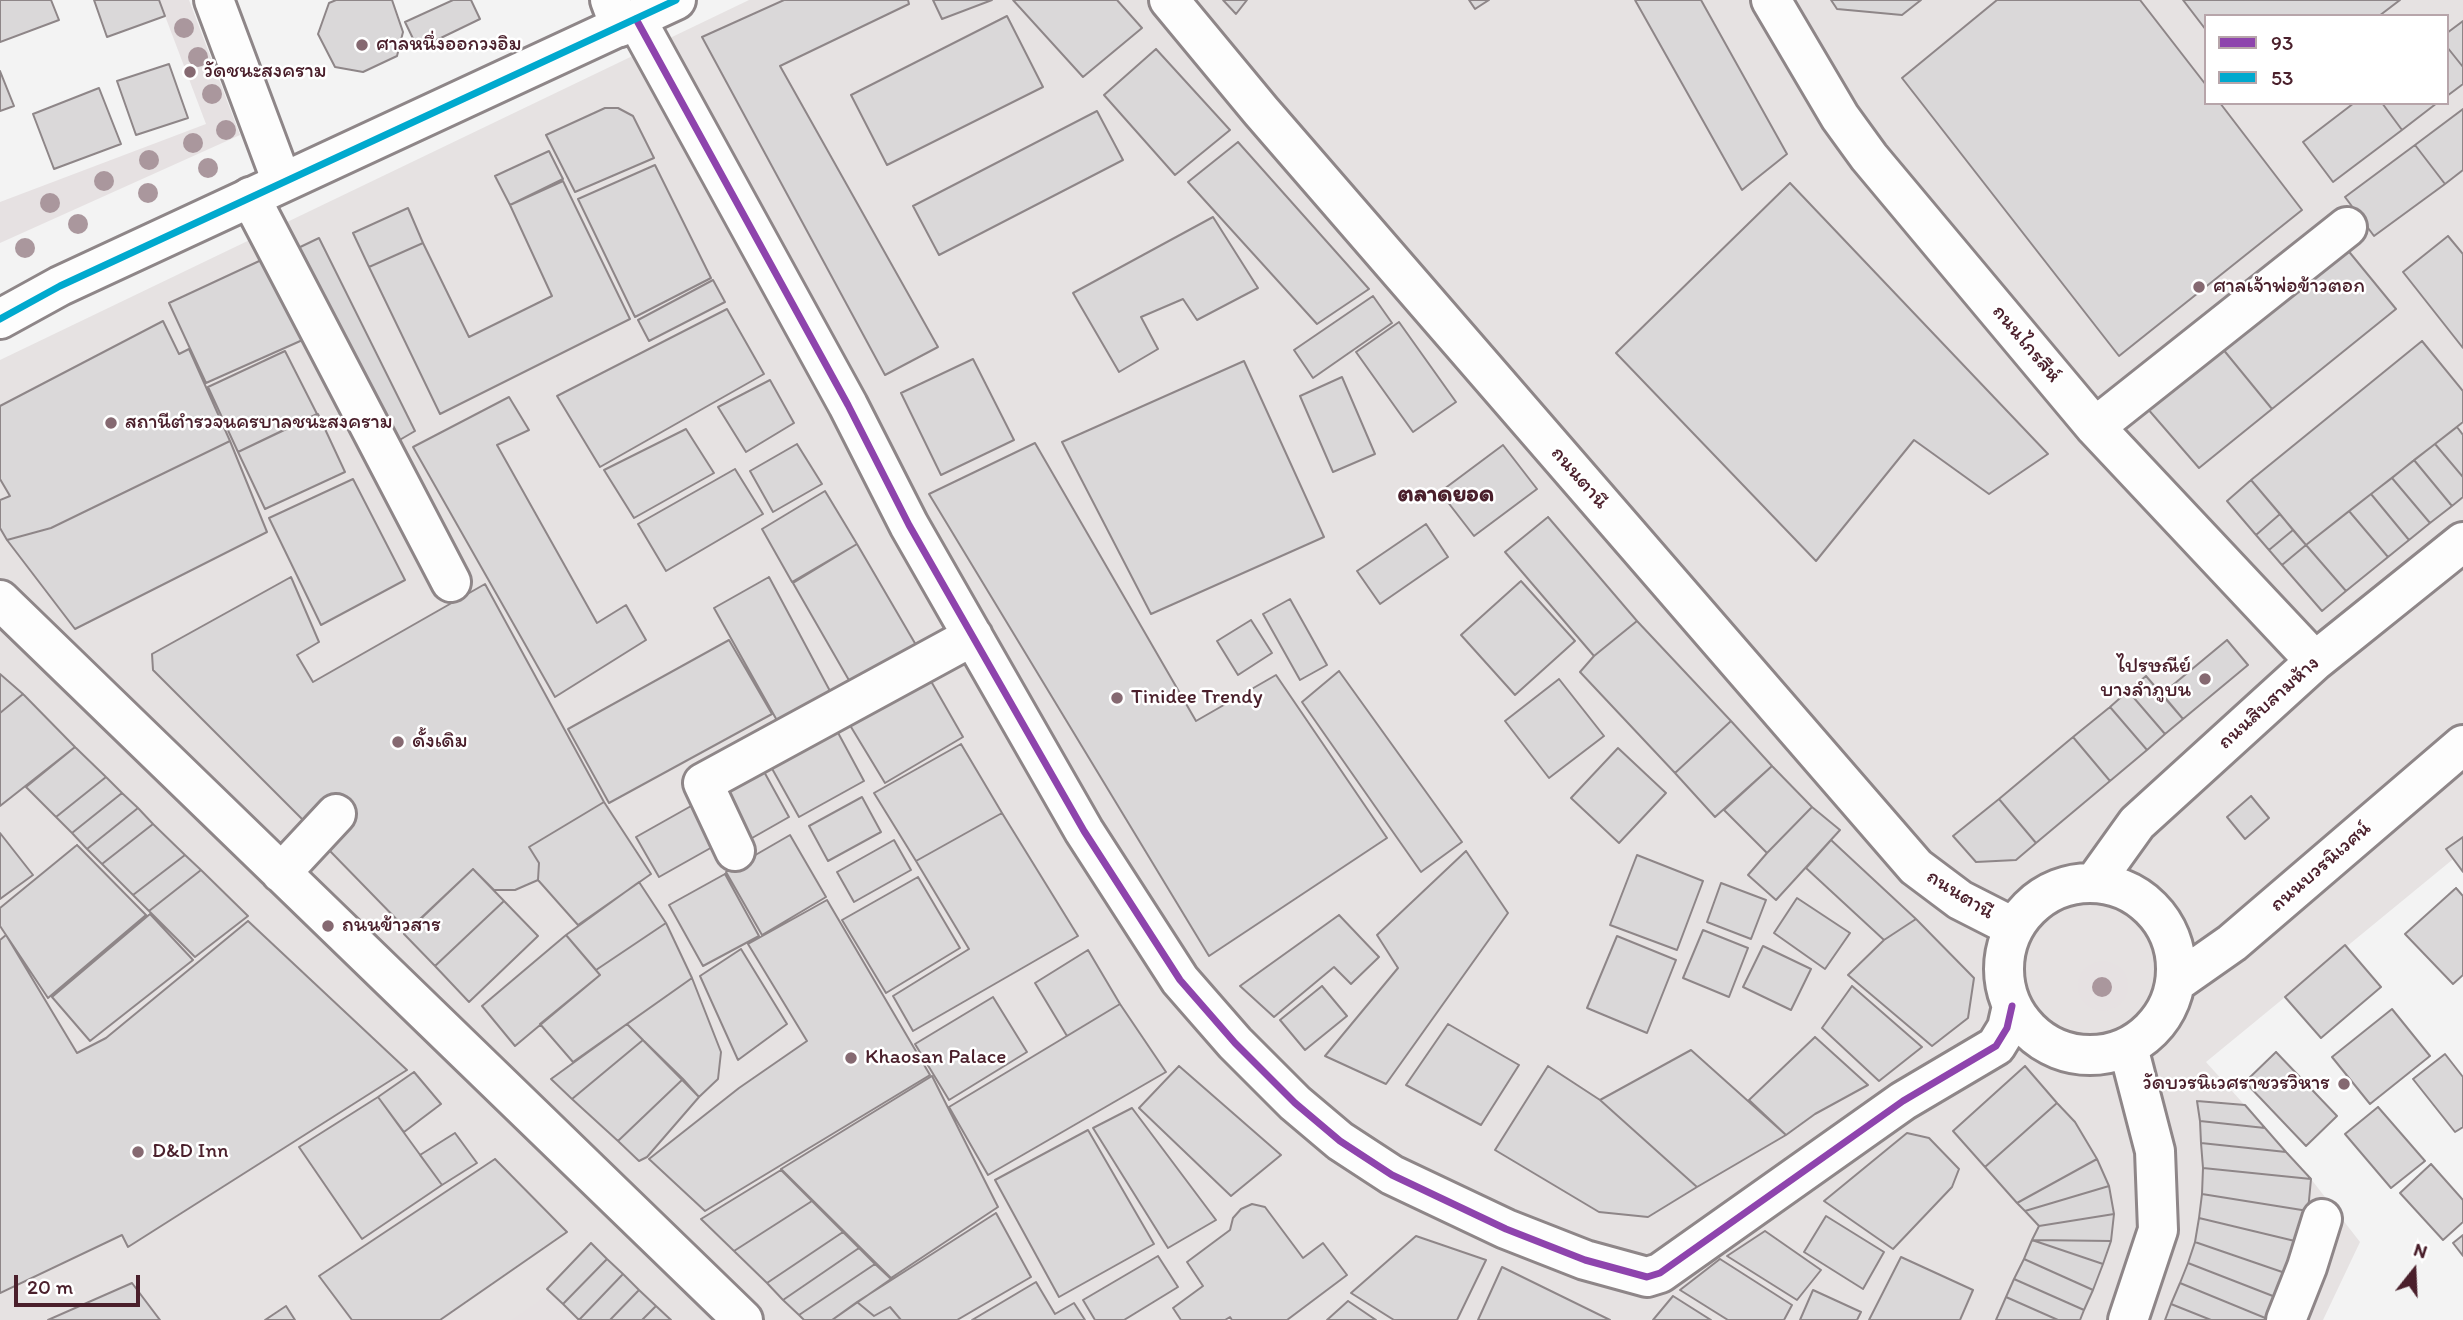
<!DOCTYPE html>
<html>
<head>
<meta charset="utf-8">
<style>
	body { margin:0 }
	#map { position:relative; width:2463px; height:1320px; overflow:hidden; background:#f3f3f3; font-family:Itim,sans-serif }
	canvas { display:block }
	.legend { position:absolute; left:2204px; top:14px; width:245px; height:91px; box-sizing:border-box; background:#fff; border:2px solid #b7a5aa; margin:0; padding:9px 12px; list-style:none; font-size:21px; color:#4a1f2b }
	.legend li { display:flex; align-items:center; gap:14px; height:35px }
	.legend b { width:35px; border:2px solid #b7a5aa }
	.north { position:absolute; left:2379px; top:1236px; width:70px; height:70px; -webkit-text-stroke:5px #fff; paint-order:stroke; rotate:18deg; font-size:19px; font-weight:700; line-height:28px; text-align:center; color:#4a1f2b }
	.north::after { content:''; display:block; margin:auto; width:24px; height:32px; background:#4a1f2b; clip-path:polygon(50% 0,100% 100%,50% 72%,0 100%) }
	.scale { position:absolute; left:14px; top:1275px; width:126px; height:32px; box-sizing:border-box; border:4px solid #4a1f2b; border-top:0; padding-left:9px; font-size:21px; line-height:24px; white-space:nowrap; color:#4a1f2b; -webkit-text-stroke:5px #fff; paint-order:stroke }
</style>
</head>
<body>
<div id="map">
<canvas width="2463" height="1320"></canvas>
<ul class="legend">
<li><b style="height:9px;background:#8e44ad"></b>93</li>
<li><b style="height:9px;background:#00a9ce"></b>53</li>
</ul>
<div class="north">N</div>
<div class="scale">20 m</div>
</div>
<script>
const ctx = document.querySelector('canvas').getContext('2d');
ctx.lineJoin = 'round';
function fillPath(path, color) { ctx.fillStyle = color; ctx.fill(path, 'evenodd'); }
const poly = rows => new Path2D(rows.map(r => 'M' + r).join(''));
function stroke(path, color, width, dash) { ctx.strokeStyle = color; ctx.lineWidth = width; ctx.lineCap = dash ? 'butt' : 'round'; ctx.setLineDash(dash || []); ctx.stroke(path); }
function write(font, color, halo, rows, align = 'center') {
  ctx.font = font + ' Itim,"Playpen Sans Thai",sans-serif'; ctx.lineWidth = 5; ctx.setLineDash([]); ctx.textBaseline = 'middle'; ctx.strokeStyle = halo; ctx.fillStyle = color; for (const [text, x, y, turn = 0] of rows) {
    ctx.save(); ctx.translate(x, y); ctx.rotate((+turn || 0) * Math.PI / 180); ctx.textAlign = isNaN(turn) ? turn : align; if (halo) ctx.strokeText(text, 0, 0); ctx.fillText(text, 0, 0); ctx.restore();
  }
}
const built = poly([
	[749,0,2463,0,2463,851,2206,1062,2311,1179,2360,1242,2323,1320,0,1320,0,360],
	[2206,16,2447,16,2447,103,2206,103]
]);
const green = poly([
	[159,0,189,0,240,135,0,243,0,202,206,124],
	'2078 986a25 25 0 1 1 50 0a25 25 0 1 1-50 0Z',
	[549,1294,576,1320,512,1320]
]);
const building = poly([
	[0,0,51,0,59,20,0,42,0,0],
	[94,0,159,0,165,16,107,37,94,0],
	[336,0,392,0,403,32,397,56,363,72,335,67,318,34,329,3,336,0],
	[453,0,471,0,480,19,418,49,405,22,453,0],
	[784,0,908,0,909,4,780,66,938,347,885,375,702,37,784,0],
	[933,0,992,0,942,19,933,0],
	[1013,0,1117,0,1142,28,1083,77,1013,0],
	[1223,0,1247,0,1236,14,1223,0],
	[1469,0,1489,0,1475,9,1469,0],
	[1635,0,1701,0,1787,154,1742,190,1635,0],
	[1831,0,1921,0,1902,15,1837,9,1831,0],
	[1997,0,2140,0,2206,85,2206,103,2220,103,2302,210,2119,356,1902,78,1997,0],
	[2183,0,2400,0,2379,16,2206,16,2206,30,2183,0],
	[1007,16,1043,87,887,165,851,95,1007,16],
	[2463,21,2463,67,2447,47,2447,33,2463,21],
	[2447,47,2463,67,2463,84,2447,96,2447,47],
	[1156,49,1230,130,1175,175,1104,95,1156,49],
	[169,64,188,118,136,135,117,81,169,64],
	[0,71,14,106,0,111,0,71],
	[99,88,121,144,54,169,33,114,99,88],
	[2354,103,2382,103,2402,130,2333,182,2303,142,2354,103],
	[2382,103,2437,103,2402,130,2382,103],
	[605,108,618,108,633,116,654,158,575,192,546,135,605,108],
	[2463,109,2463,170,2445,184,2415,145,2463,109],
	[1097,111,1123,160,939,255,913,206,1097,111],
	[1238,142,1369,289,1317,324,1188,182,1238,142],
	[2415,145,2445,184,2374,236,2345,197,2415,145],
	[549,151,563,179,510,205,495,176,549,151],
	[655,165,711,278,635,317,578,199,655,165],
	[563,181,630,319,440,414,369,267,423,243,469,337,552,296,510,205,563,181],
	[1790,183,2048,454,1989,494,1914,440,1816,561,1616,353,1790,183],
	[408,208,423,243,369,267,353,233,408,208],
	[1213,217,1258,288,1197,320,1183,299,1141,317,1158,349,1119,372,1073,293,1213,217],
	[2448,236,2463,254,2463,348,2403,272,2448,236],
	[319,238,415,431,391,445,294,250,319,238],
	[2346,248,2396,309,2272,409,2222,348,2346,248],
	[270,256,316,334,206,383,169,303,270,256],
	[713,280,725,302,649,341,638,320,713,280],
	[1373,296,1392,323,1313,378,1294,350,1373,296],
	[727,309,764,374,600,467,557,396,727,309],
	[163,321,179,354,189,349,230,441,51,528,7,540,0,528,0,500,10,496,0,479,0,406,163,321],
	[1399,322,1456,402,1413,432,1356,352,1399,322],
	[2422,341,2463,391,2463,422,2306,545,2251,480,2422,341],
	[2222,348,2272,409,2199,468,2147,408,2222,348],
	[285,351,317,414,238,452,208,387,285,351],
	[973,359,1014,440,941,475,901,393,973,359],
	[1244,361,1324,537,1151,614,1062,442,1244,361],
	[1342,377,1375,454,1333,472,1300,396,1342,377],
	[770,380,794,423,746,452,718,407,770,380],
	[509,397,529,430,497,445,597,623,626,605,646,640,555,697,413,447,509,397],
	[318,414,345,472,265,509,238,452,318,414],
	[2457,427,2463,435,2463,477,2435,444,2457,427],
	[686,429,714,473,634,518,604,470,686,429],
	[230,441,267,532,75,629,7,540,51,528,230,441],
	[1035,443,1196,721,1276,675,1387,838,1209,956,929,494,1035,443],
	[797,444,822,484,773,512,750,471,797,444],
	[2435,444,2463,477,2463,497,2452,506,2414,460,2435,444],
	[1503,445,1537,489,1474,536,1440,492,1503,445],
	[2414,460,2452,506,2430,523,2392,478,2414,460],
	[735,469,763,514,666,571,638,524,735,469],
	[2392,478,2430,523,2409,540,2371,494,2392,478],
	[353,479,405,580,321,625,269,518,353,479],
	[2251,480,2280,514,2256,535,2227,501,2251,480],
	[825,491,857,544,792,582,762,529,825,491],
	[2371,494,2409,540,2388,557,2349,511,2371,494],
	[2349,511,2388,557,2346,591,2306,545,2349,511],
	[2280,514,2293,530,2269,550,2256,535,2280,514],
	[1548,517,1637,621,1594,656,1505,552,1548,517],
	[1426,524,1448,557,1380,604,1357,571,1426,524],
	[2293,530,2306,545,2282,565,2269,550,2293,530],
	[857,544,916,645,850,682,793,583,857,544],
	[2306,545,2346,591,2322,611,2282,565,2306,545],
	[291,577,319,642,297,655,313,682,485,584,604,802,529,847,539,863,538,880,515,890,494,890,473,869,408,931,329,850,350,828,325,803,306,823,153,670,152,654,291,577],
	[769,577,830,691,779,724,714,608,769,577],
	[1521,581,1575,641,1515,695,1461,635,1521,581],
	[1290,599,1327,665,1300,680,1263,614,1290,599],
	[1251,620,1272,653,1238,675,1217,641,1251,620],
	[1637,621,1731,721,1675,773,1580,672,1594,656,1637,621],
	[729,640,772,714,609,803,568,729,729,640],
	[2227,640,2248,665,2183,719,2162,694,2227,640],
	[1339,671,1462,842,1421,872,1302,702,1339,671],
	[0,674,23,694,0,713,0,674],
	[928,676,963,737,885,783,848,722,928,676],
	[2146,676,2183,719,2165,734,2128,691,2146,676],
	[1559,679,1604,736,1549,778,1505,721,1559,679],
	[2128,691,2165,734,2147,750,2110,707,2128,691],
	[23,694,75,747,0,806,0,713,23,694],
	[2110,707,2147,750,2110,781,2073,737,2110,707],
	[1731,721,1772,766,1715,817,1675,773,1731,721],
	[836,729,864,781,799,817,770,765,836,729],
	[2073,737,2110,781,2036,843,1999,799,2073,737],
	[961,744,1002,813,916,861,874,793,961,744],
	[75,747,106,777,56,817,26,787,75,747],
	[1618,748,1666,793,1619,843,1571,798,1618,748],
	[1772,766,1812,807,1767,853,1724,810,1772,766],
	[762,768,789,817,738,846,710,796,762,768],
	[106,777,122,793,72,833,56,817,106,777],
	[122,793,138,808,87,849,72,833,122,793],
	[2251,796,2269,818,2245,839,2227,817,2251,796],
	[862,797,881,832,828,861,809,826,862,797],
	[1999,799,2036,843,2016,860,1976,862,1953,836,1999,799],
	[700,801,723,841,659,877,636,837,700,801],
	[604,802,651,874,578,925,538,880,539,863,529,847,604,802],
	[1812,807,1840,830,1776,900,1748,875,1767,853,1812,807],
	[138,808,153,824,102,864,87,849,138,808],
	[1002,813,1078,936,913,1031,893,996,969,949,916,861,1002,813],
	[153,824,185,855,133,895,102,864,153,824],
	[0,833,33,875,0,899,0,833],
	[790,835,826,897,762,935,726,872,790,835],
	[2463,837,2463,872,2446,849,2463,837],
	[894,840,911,870,854,902,837,872,894,840],
	[1831,840,1916,919,1884,940,1806,868,1831,840],
	[77,845,146,915,48,998,0,926,0,908,77,845],
	[1466,851,1508,913,1386,1084,1325,1056,1398,968,1377,935,1466,851],
	[185,855,201,870,149,911,133,895,185,855],
	[1637,855,1703,881,1677,950,1610,925,1637,855],
	[473,869,504,901,435,966,404,934,473,869],
	[201,870,248,916,195,957,149,911,201,870],
	[725,874,759,936,703,966,669,905,725,874],
	[918,877,960,948,886,993,842,920,918,877],
	[639,882,666,923,596,970,566,935,639,882],
	[1721,883,1766,900,1751,939,1707,922,1721,883],
	[2456,888,2463,896,2463,975,2453,984,2405,934,2456,888],
	[1797,898,1850,933,1825,969,1774,933,1797,898],
	[827,900,930,1075,705,1211,649,1159,739,1088,807,1041,748,944,827,900],
	[504,901,538,936,469,1002,435,966,504,901],
	[150,914,193,960,90,1041,52,997,150,914],
	[1339,915,1379,957,1351,984,1334,967,1274,1017,1240,986,1339,915],
	[1916,919,1974,978,1968,1018,1932,1046,1848,975,1884,940,1916,919],
	[248,921,407,1070,128,1247,122,1235,0,1293,0,940,6,935,77,1053,106,1038,248,921],
	[666,923,692,978,573,1062,540,1024,600,975,596,970,666,923],
	[1703,930,1748,948,1729,997,1683,978,1703,930],
	[566,935,600,975,515,1046,482,1006,566,935],
	[1617,936,1676,960,1647,1033,1587,1008,1617,936],
	[2345,945,2381,987,2321,1038,2285,997,2345,945],
	[1763,946,1811,969,1791,1010,1743,987,1763,946],
	[741,949,787,1024,738,1060,700,976,741,949],
	[1088,950,1120,1004,1067,1036,1035,983,1088,950],
	[692,978,721,1052,718,1079,699,1097,627,1024,692,978],
	[1322,986,1347,1016,1305,1050,1280,1020,1322,986],
	[1852,986,1922,1047,1879,1081,1822,1028,1852,986],
	[993,997,1027,1052,949,1100,915,1044,993,997],
	[1120,1004,1166,1072,988,1175,949,1107,1120,1004],
	[2392,1009,2430,1056,2370,1104,2332,1057,2392,1009],
	[627,1024,643,1040,572,1099,551,1079,627,1024],
	[1448,1024,1519,1065,1481,1125,1406,1085,1448,1024],
	[1815,1037,1868,1085,1815,1114,1786,1135,1749,1100,1815,1037],
	[643,1040,683,1079,618,1141,572,1099,643,1040],
	[1691,1050,1786,1135,1697,1187,1600,1100,1691,1050],
	[2276,1052,2337,1116,2306,1146,2245,1082,2276,1052],
	[2445,1054,2463,1077,2463,1127,2455,1132,2413,1079,2445,1054],
	[1179,1066,1281,1155,1231,1196,1139,1108,1179,1066],
	[1548,1066,1600,1100,1697,1187,1648,1217,1599,1212,1495,1150,1548,1066],
	[2025,1066,2057,1103,1985,1167,1953,1131,2025,1066],
	[414,1072,441,1104,404,1132,378,1097,414,1072],
	[932,1076,998,1207,891,1278,781,1169,932,1076],
	[683,1079,699,1097,647,1157,639,1161,618,1141,683,1079],
	[378,1097,442,1185,362,1239,299,1147,378,1097],
	[2197,1101,2245,1105,2265,1128,2200,1121,2197,1101],
	[2057,1103,2075,1122,2097,1159,2017,1203,1985,1167,2057,1103],
	[2378,1107,2425,1161,2391,1188,2345,1134,2378,1107],
	[1132,1108,1216,1220,1168,1248,1093,1128,1132,1108],
	[2200,1121,2265,1128,2286,1152,2201,1143,2200,1121],
	[1088,1130,1154,1244,1059,1297,995,1180,1088,1130],
	[455,1133,477,1163,442,1185,420,1155,455,1133],
	[1907,1133,1929,1138,1959,1169,1952,1187,1893,1249,1824,1201,1907,1133],
	[2201,1143,2286,1152,2311,1179,2203,1168,2201,1143],
	[495,1159,567,1232,440,1320,352,1320,319,1276,495,1159],
	[2097,1159,2109,1186,2025,1211,2017,1203,2097,1159],
	[2431,1164,2463,1200,2463,1222,2443,1240,2400,1193,2431,1164],
	[2203,1168,2311,1179,2308,1211,2202,1194,2203,1168],
	[781,1170,812,1201,734,1251,701,1219,781,1170],
	[2109,1186,2114,1214,2039,1226,2025,1211,2109,1186],
	[2202,1194,2308,1211,2299,1242,2199,1218,2202,1194],
	[812,1201,843,1232,767,1283,734,1251,812,1201],
	[1252,1204,1265,1207,1303,1258,1323,1243,1347,1275,1287,1320,1232,1320,1230,1317,1225,1320,1181,1320,1173,1308,1203,1286,1187,1262,1230,1230,1233,1218,1241,1209,1252,1204],
	[996,1213,1031,1277,957,1320,901,1320,890,1307,874,1316,857,1302,996,1213],
	[2114,1214,2111,1241,2032,1240,2039,1226,2114,1214],
	[1826,1216,1884,1252,1863,1289,1804,1252,1826,1216],
	[2199,1218,2299,1242,2288,1274,2195,1242,2199,1218],
	[1765,1231,1821,1270,1797,1300,1727,1256,1765,1231],
	[843,1232,859,1248,783,1300,767,1283,843,1232],
	[2463,1235,2463,1256,2453,1243,2463,1235],
	[1416,1236,1486,1260,1457,1320,1394,1320,1351,1293,1416,1236],
	[2032,1240,2103,1264,2093,1290,2024,1259,2032,1240],
	[2032,1240,2111,1241,2103,1264,2032,1240],
	[2195,1242,2288,1274,2278,1298,2188,1263,2195,1242],
	[591,1243,607,1259,563,1304,547,1289,591,1243],
	[859,1248,875,1264,799,1315,783,1300,859,1248],
	[1158,1256,1178,1287,1124,1320,1095,1320,1083,1300,1158,1256],
	[1901,1257,1973,1290,1960,1320,1869,1320,1901,1257],
	[607,1259,623,1274,579,1320,563,1304,607,1259],
	[1720,1259,1792,1305,1784,1320,1728,1320,1680,1290,1720,1259],
	[2024,1259,2093,1290,2084,1310,2014,1279,2024,1259],
	[2188,1263,2278,1298,2270,1320,2180,1283,2188,1263],
	[875,1264,891,1279,832,1320,804,1320,799,1315,875,1264],
	[1502,1267,1610,1320,1478,1320,1502,1267],
	[623,1274,639,1290,610,1320,579,1320,623,1274],
	[2014,1279,2084,1310,2080,1320,2058,1320,2006,1297,2014,1279],
	[1036,1282,1055,1314,1074,1303,1085,1320,972,1320,1036,1282],
	[132,1283,160,1320,48,1320,132,1283],
	[2180,1283,2270,1320,2211,1320,2171,1304,2180,1283],
	[639,1290,656,1306,642,1320,610,1320,639,1290],
	[1813,1290,1861,1312,1857,1320,1800,1320,1813,1290],
	[1673,1296,1711,1320,1653,1320,1673,1296],
	[2006,1297,2058,1320,1996,1320,2006,1297],
	[1348,1301,1376,1320,1327,1320,1348,1301],
	[857,1302,874,1316,890,1307,901,1320,832,1320,857,1302],
	[2171,1304,2211,1320,2165,1320,2171,1304],
	[286,1306,295,1320,265,1320,286,1306],
	[656,1306,671,1320,642,1320,656,1306]
]);
const minor = poly([
	[214,0,282,182],
	[610,0,620,27],
	[1169,0,1261,111,1916,867,1960,900,2013,927],
	[1771,0,1840,117,1869,157,2095,427,2315,661],
	[636,19,848,405,909,525,1084,831,1180,980,1235,1043,1295,1103,1340,1141,1392,1175,1506,1229,1585,1260,1647,1277,1660,1273,1903,1101,1996,1046,2007,1028,2012,1006],
	[250,197,451,582],
	[2095,427,2347,227],
	[0,600,743,1320],
	[735,851,703,783,973,636],
	[281,873,336,814],
	[2094,883,2137,823,2315,661,2463,542],
	'2004 969a86 86 0 1 1 172 0a86 86 0 1 1-172 0Z',
	[2175,983,2232,943,2463,745],
	[2128,1320,2158,1230,2155,1151,2128,1047],
	[2286,1320,2307,1267,2322,1219]
]);
const major = poly([
	[0,319,60,286,676,0]
]);
const bus1 = poly([
	[636,19,848,405,909,525,1084,831,1180,980,1235,1043,1295,1103,1340,1141,1392,1175,1506,1229,1585,1260,1647,1277,1660,1273,1903,1101,1996,1046,2007,1028,2012,1006]
]);
const bus2 = poly([
	[0,319,60,286,676,0]
]);
const trees = [
	[184,28],
	[198,57],
	[212,94],
	[226,130],
	[193,143],
	[149,160],
	[208,168],
	[104,181],
	[148,193],
	[50,203],
	[78,224],
	[25,248],
	[2102,987]
];
const markers = [
	[362,45,7,"#856971"],
	[190,72,7,"#856971"],
	[2199,287,7,"#856971"],
	[111,423,7,"#856971"],
	[2205,679,7,"#856971"],
	[1117,698,7,"#856971"],
	[398,742,7,"#856971"],
	[328,926,7,"#856971"],
	[851,1058,7,"#856971"],
	[2344,1084,7,"#856971"],
	[138,1152,7,"#856971"]
];
const poiNames = [
	["ศาลหนึ่งออกวงอิม",376,45],
	["วัดชนะสงคราม",204,72],
	["ศาลเจ้าพ่อข้าวตอก",2213,287],
	["สถานีตำรวจนครบาลชนะสงคราม",125,423],
	["ไปรษณีย์",2191,667,"right"],
	["บางลำภูบน",2191,691,"right"],
	["Tinidee Trendy",1131,698],
	["ดั้งเดิม",412,742],
	["ถนนข้าวสาร",342,926],
	["Khaosan Palace",865,1058],
	["วัดบวรนิเวศราชวรวิหาร",2330,1084,"right"],
	["D&D Inn",152,1152]
];
const streetNames = [
	["ถนนไกรสีห์",2026,344,50],
	["ถนนตานี",1579,478,49],
	["ถนนสิบสามห้าง",2269,703,-42],
	["ถนนบวรนิเวศน์",2321,867,-41],
	["ถนนตานี",1960,895,32]
];
const quarterNames = [
	["ตลาดยอด",1446,495]
];
fillPath(built, '#e6e2e2');
fillPath(green, '#e6e1e2');
fillPath(building, '#dad8d9');
stroke(building, '#8e8688', 2);
stroke(minor, '#8e8688', 44);
stroke(major, '#8e8688', 44);
stroke(minor, '#fdfdfd', 38);
stroke(major, '#fdfdfd', 38);
stroke(bus1, '#8e44ad', 7);
stroke(bus2, '#00a9ce', 7);
ctx.fillStyle = '#aa979d';
for (const [x, y] of trees) { ctx.beginPath(); ctx.arc(x, y, 10, 0, 2 * Math.PI); ctx.fill(); }
for (const [x, y, r, color] of markers) { const dot = new Path2D(); dot.arc(x, y, r, 0, 2 * Math.PI); ctx.fillStyle = color; ctx.fill(dot); stroke(dot, '#fff', 2.5); }
write('21px', '#4a1f2b', '#fff', poiNames, 'left');
write('21px', '#4a1f2b', '#fff', streetNames);
write('bold 24px', '#4a1f2b', '#fff', quarterNames);
</script>
</body>
</html>
